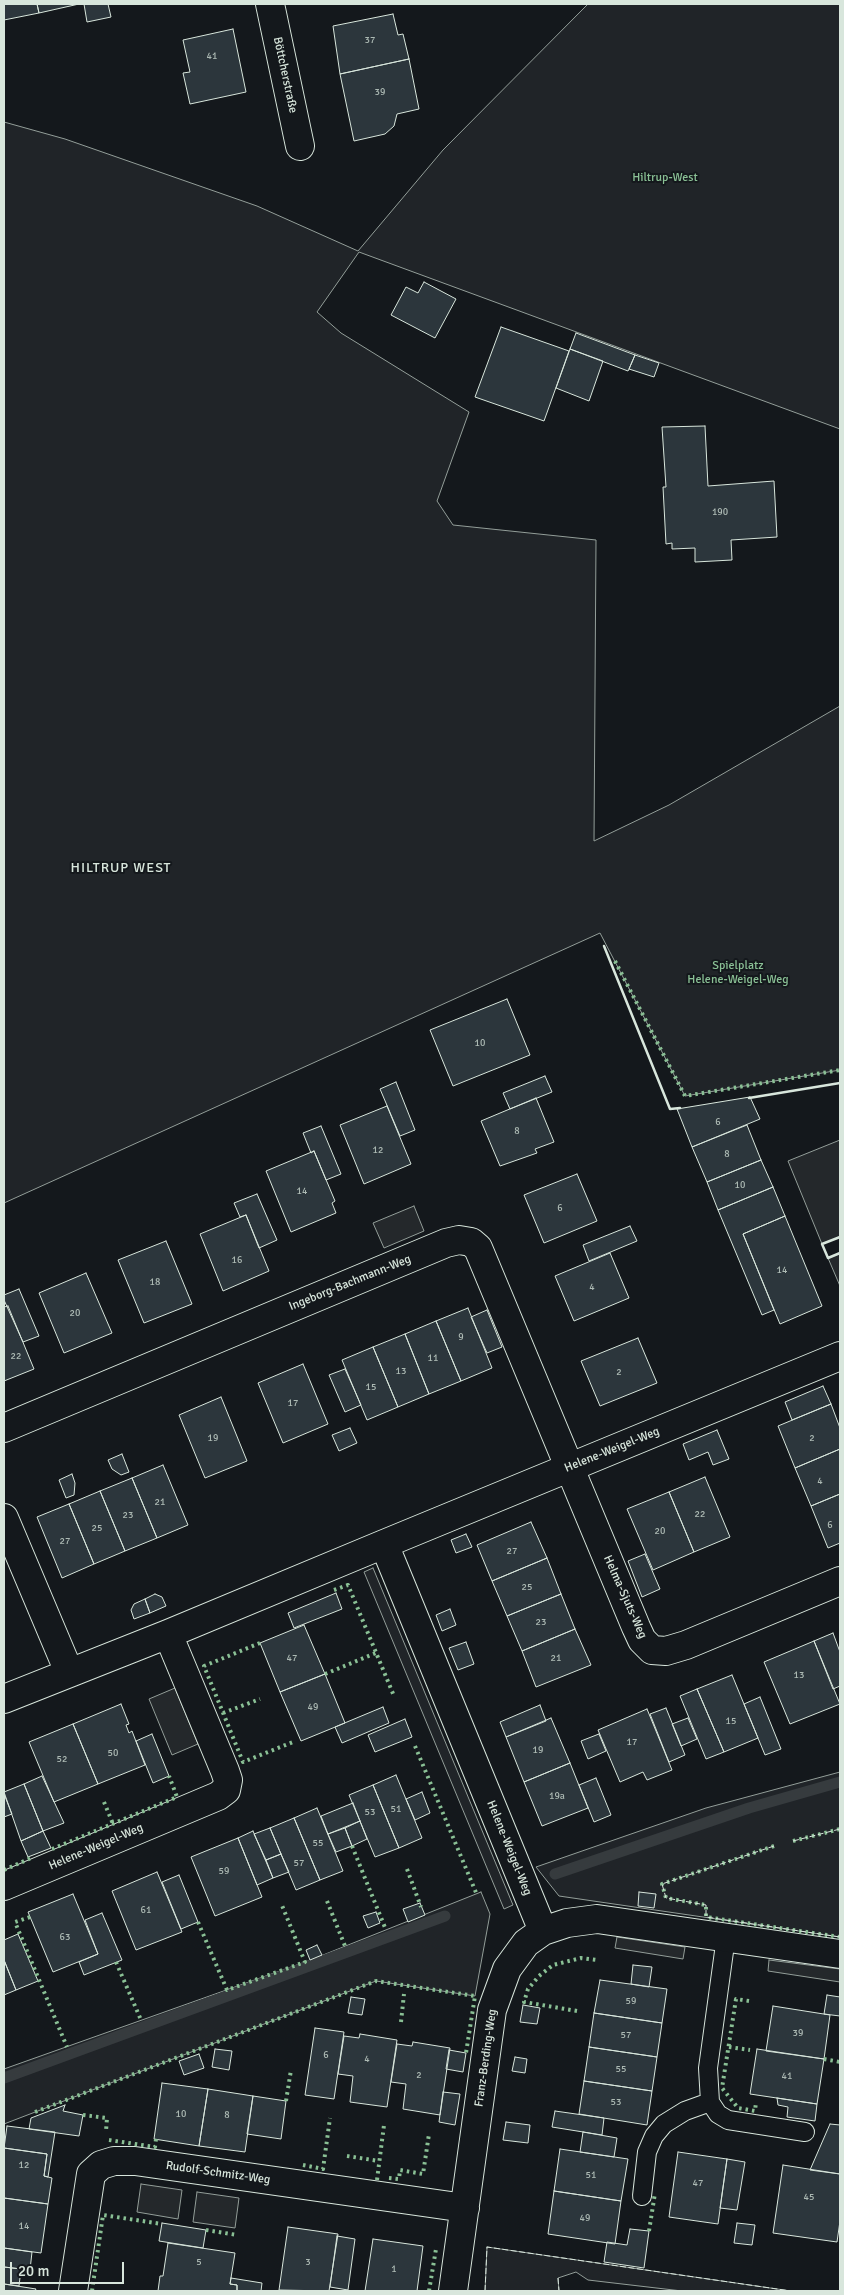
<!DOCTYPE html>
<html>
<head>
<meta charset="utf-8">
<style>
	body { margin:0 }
	#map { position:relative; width:844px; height:2295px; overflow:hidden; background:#14181c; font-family:Signika,sans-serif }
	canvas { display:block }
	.frame { position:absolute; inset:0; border:5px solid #d8e6dc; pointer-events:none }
	.scale { position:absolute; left:10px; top:2262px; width:114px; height:22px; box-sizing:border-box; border:2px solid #d8e6dc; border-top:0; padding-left:6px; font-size:15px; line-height:18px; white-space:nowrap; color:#d8e6dc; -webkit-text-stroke:4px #14181c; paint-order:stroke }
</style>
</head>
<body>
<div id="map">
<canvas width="844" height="2295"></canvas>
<div class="frame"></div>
<div class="scale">20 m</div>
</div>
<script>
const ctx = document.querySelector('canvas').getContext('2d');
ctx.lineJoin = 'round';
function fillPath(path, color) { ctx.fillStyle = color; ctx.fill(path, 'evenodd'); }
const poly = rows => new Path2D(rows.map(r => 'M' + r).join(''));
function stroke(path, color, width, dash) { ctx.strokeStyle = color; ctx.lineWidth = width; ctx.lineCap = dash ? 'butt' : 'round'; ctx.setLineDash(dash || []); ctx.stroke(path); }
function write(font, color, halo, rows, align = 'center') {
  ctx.font = font + ' Signika,sans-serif'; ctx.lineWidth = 4; ctx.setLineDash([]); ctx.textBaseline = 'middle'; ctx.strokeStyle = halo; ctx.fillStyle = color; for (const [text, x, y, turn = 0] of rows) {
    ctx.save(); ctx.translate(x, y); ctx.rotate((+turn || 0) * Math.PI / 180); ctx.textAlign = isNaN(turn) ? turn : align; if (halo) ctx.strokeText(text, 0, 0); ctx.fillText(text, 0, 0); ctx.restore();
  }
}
const green = poly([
	[588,4,840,4,840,429,359,252,317,312,341,333,469,412,437,501,453,525,596,540,594,841,669,805,840,706,840,1070,685,1096,600,933,4,1203,4,122,65,139,257,206,358,251,443,150,588,4],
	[373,1568,513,1905,504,1909,364,1572,373,1568],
	[840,1772,840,1937,559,1896,536,1867,706,1808,840,1772],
	[481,1892,490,1914,475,1996,376,1981,4,2124,4,2069,308,1961,481,1892],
	[487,2247,791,2291,682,2291,588,2280,576,2272,558,2278,559,2291,485,2291,487,2247]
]);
const parking = poly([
	[840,1140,840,1237,822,1244,788,1161,840,1140],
	[414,1206,424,1231,384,1248,373,1223,414,1206],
	[840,1253,840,1286,828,1258,840,1253],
	[175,1688,198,1744,172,1755,149,1699,175,1688],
	[617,1937,685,1947,683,1959,615,1948,617,1937],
	[769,1960,840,1969,840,1982,768,1971,769,1960],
	[141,2184,182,2190,178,2219,137,2212,141,2184],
	[197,2192,239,2198,235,2228,193,2222,197,2192]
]);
const stream = poly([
	[555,1874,749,1808,840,1782],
	[4,2078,445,1916]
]);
const building = poly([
	[4,4,37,4,39,13,4,20,4,4],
	[37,4,79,4,39,13,37,4],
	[84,4,108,4,111,17,87,22,84,4],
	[393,14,398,35,403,34,409,59,340,74,333,26,393,14],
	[233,29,246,92,190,104,183,73,190,72,183,40,233,29],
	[409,59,419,109,397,114,394,126,385,134,354,141,340,74,409,59],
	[424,282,456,299,435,338,391,315,406,287,418,293,424,282],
	[501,327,569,351,544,421,475,397,501,327],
	[576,333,635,355,629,369,628,371,570,349,576,333],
	[570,349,603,361,589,401,556,388,570,349],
	[635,355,659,363,654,377,629,369,635,355],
	[705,426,708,486,774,481,777,537,731,540,732,560,695,562,695,548,672,549,672,543,666,544,663,487,666,487,662,427,705,426],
	[507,999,530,1055,453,1086,430,1030,507,999],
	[545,1076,552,1092,510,1109,503,1093,545,1076],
	[396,1082,415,1130,400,1136,380,1089,396,1082],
	[750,1097,760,1119,692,1147,677,1109,750,1097],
	[536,1098,554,1142,535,1149,537,1153,500,1166,481,1121,536,1098],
	[387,1106,411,1164,364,1184,340,1125,387,1106],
	[747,1125,761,1160,707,1182,692,1147,747,1125],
	[321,1126,341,1174,326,1180,314,1151,311,1153,303,1133,321,1126],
	[314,1151,335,1201,332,1203,336,1213,291,1232,266,1171,314,1151],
	[761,1160,773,1187,718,1210,707,1182,761,1160],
	[577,1174,597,1221,544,1243,524,1195,577,1174],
	[773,1187,785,1216,743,1234,774,1310,762,1315,718,1210,773,1187],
	[257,1194,277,1240,259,1248,246,1215,240,1217,234,1203,257,1194],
	[246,1215,269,1271,223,1291,200,1234,246,1215],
	[785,1216,822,1306,780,1324,743,1234,785,1216],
	[630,1226,637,1241,589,1261,583,1245,630,1226],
	[166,1241,192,1304,144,1323,118,1260,166,1241],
	[610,1253,629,1298,574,1321,555,1276,610,1253],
	[86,1273,112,1333,64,1353,39,1293,86,1273],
	[19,1289,39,1336,23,1342,4,1300,4,1295,19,1289],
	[8,1306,34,1369,4,1381,4,1307,8,1306],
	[468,1308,492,1368,461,1381,436,1321,468,1308],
	[487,1310,502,1347,487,1353,471,1317,487,1310],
	[436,1321,461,1381,429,1394,405,1334,436,1321],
	[405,1334,429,1394,398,1407,373,1347,405,1334],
	[638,1338,657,1383,600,1406,581,1361,638,1338],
	[373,1347,398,1407,367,1420,342,1360,373,1347],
	[303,1364,328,1424,283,1443,258,1383,303,1364],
	[345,1369,361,1405,345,1412,329,1375,345,1369],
	[823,1386,831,1404,792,1420,785,1402,823,1386],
	[221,1397,247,1461,205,1478,179,1415,221,1397],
	[831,1404,840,1428,840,1449,795,1468,778,1426,831,1404],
	[350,1428,357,1443,339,1451,332,1435,350,1428],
	[717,1430,729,1459,713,1465,708,1452,689,1460,683,1444,717,1430],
	[840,1449,840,1494,811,1506,795,1468,840,1449],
	[122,1454,129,1472,121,1475,112,1469,108,1460,122,1454],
	[163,1465,188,1525,157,1538,132,1478,163,1465],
	[72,1474,75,1483,74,1495,66,1498,59,1480,72,1474],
	[705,1477,730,1537,694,1552,669,1492,705,1477],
	[132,1478,157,1538,125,1551,100,1491,132,1478],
	[100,1491,125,1551,94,1564,69,1504,100,1491],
	[669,1492,694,1552,653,1570,627,1509,669,1492],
	[840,1494,840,1543,828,1548,811,1506,840,1494],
	[69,1504,94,1564,62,1578,37,1517,69,1504],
	[531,1522,547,1558,492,1581,477,1545,531,1522],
	[466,1534,472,1547,456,1553,451,1540,466,1534],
	[645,1554,660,1589,642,1597,628,1561,645,1554],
	[547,1558,561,1594,507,1616,492,1581,547,1558],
	[336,1593,342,1609,294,1628,288,1613,336,1593],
	[155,1594,162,1597,166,1606,150,1613,145,1599,155,1594],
	[561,1594,575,1629,522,1651,507,1616,561,1594],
	[145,1599,150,1613,134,1619,131,1610,134,1604,145,1599],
	[450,1609,456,1625,442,1631,436,1615,450,1609],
	[304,1625,325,1674,280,1692,260,1643,304,1625],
	[575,1629,591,1665,536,1687,522,1651,575,1629],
	[833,1633,840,1652,840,1686,833,1689,814,1641,833,1633],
	[814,1641,840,1704,790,1724,764,1662,814,1641],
	[466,1642,474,1664,458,1670,449,1648,466,1642],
	[325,1674,345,1723,301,1741,280,1692,325,1674],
	[732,1675,758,1738,724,1752,697,1689,732,1675],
	[697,1689,724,1752,706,1759,680,1696,697,1689],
	[760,1697,781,1749,765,1755,744,1704,760,1697],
	[121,1704,129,1724,126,1725,129,1733,132,1731,145,1765,98,1784,73,1724,121,1704],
	[540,1705,546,1721,506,1737,500,1722,540,1705],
	[383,1707,389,1723,342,1743,335,1727,383,1707],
	[666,1708,685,1755,669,1762,650,1714,666,1708],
	[647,1709,672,1770,647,1780,643,1772,620,1782,598,1730,647,1709],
	[551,1718,570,1763,524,1782,506,1737,551,1718],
	[688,1718,697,1739,681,1746,672,1724,688,1718],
	[405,1719,412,1737,375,1752,368,1735,405,1719],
	[73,1724,98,1784,54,1802,29,1742,73,1724],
	[152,1734,169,1776,153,1783,136,1741,152,1734],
	[599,1734,606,1751,588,1759,581,1741,599,1734],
	[570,1763,588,1808,542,1826,524,1782,570,1763],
	[396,1775,422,1838,399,1848,373,1785,396,1775],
	[42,1776,64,1823,43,1831,24,1784,42,1776],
	[596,1778,611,1815,594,1822,579,1785,596,1778],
	[24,1784,43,1831,21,1841,4,1792,24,1784],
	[373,1785,399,1848,375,1857,349,1795,373,1785],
	[422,1792,430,1813,415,1820,406,1799,422,1792],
	[4,1794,12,1814,4,1817,4,1794],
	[353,1803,360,1821,328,1834,321,1816,353,1803],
	[317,1808,343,1871,320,1880,294,1818,317,1808],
	[294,1818,320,1880,296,1890,270,1828,294,1818],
	[360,1821,367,1839,352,1846,345,1828,360,1821],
	[270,1828,281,1854,266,1860,254,1834,270,1828],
	[345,1828,352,1846,336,1852,328,1834,345,1828],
	[43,1831,51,1848,28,1857,21,1841,43,1831],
	[253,1831,273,1878,257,1885,238,1838,253,1831],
	[238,1838,262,1897,215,1916,191,1857,238,1838],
	[281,1854,289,1872,273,1878,266,1860,281,1854],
	[157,1872,182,1932,136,1950,112,1891,157,1872],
	[179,1875,198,1922,181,1929,162,1882,179,1875],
	[639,1892,656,1894,654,1908,638,1906,639,1892],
	[73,1894,98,1954,53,1972,28,1912,73,1894],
	[420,1903,425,1915,408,1922,403,1909,420,1903],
	[376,1912,380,1923,368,1928,363,1916,376,1912],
	[102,1913,122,1960,84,1975,79,1962,98,1954,85,1920,102,1913],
	[18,1934,38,1981,16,1990,4,1960,4,1940,18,1934],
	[317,1945,322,1955,310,1960,306,1950,317,1945],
	[4,1960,16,1990,4,1995,4,1960],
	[633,1965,652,1967,649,1987,631,1984,633,1965],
	[600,1980,667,1989,662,2023,594,2013,600,1980],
	[827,1995,840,1997,840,2016,824,2014,827,1995],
	[351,1997,365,1999,362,2015,348,2013,351,1997],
	[523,2005,540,2008,537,2024,520,2022,523,2005],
	[773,2006,830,2015,824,2059,766,2051,773,2006],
	[594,2013,662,2023,657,2057,589,2047,594,2013],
	[315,2028,344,2032,334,2099,305,2095,315,2028],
	[360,2034,397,2040,387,2107,350,2102,353,2076,338,2074,344,2036,359,2038,360,2034],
	[413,2042,450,2048,440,2115,403,2109,406,2084,391,2082,397,2044,412,2046,413,2042],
	[589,2047,657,2057,652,2091,584,2081,589,2047],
	[215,2049,232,2051,229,2070,212,2067,215,2049],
	[757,2049,824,2059,817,2104,750,2094,757,2049],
	[449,2050,466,2053,463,2072,446,2069,449,2050],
	[199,2054,204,2068,184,2075,179,2061,199,2054],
	[515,2057,527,2059,525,2073,512,2071,515,2057],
	[584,2081,652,2091,647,2125,579,2114,584,2081],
	[162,2083,208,2089,199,2146,154,2139,162,2083],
	[208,2089,253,2096,245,2152,199,2146,208,2089],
	[443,2092,460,2094,455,2125,439,2122,443,2092],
	[253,2096,286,2101,281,2139,247,2134,253,2096],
	[777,2098,817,2104,815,2121,787,2117,788,2107,778,2105,777,2098],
	[65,2105,63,2111,83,2115,79,2136,29,2129,31,2118,65,2105],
	[555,2111,604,2118,602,2135,552,2127,555,2111],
	[506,2122,530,2125,528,2143,503,2140,506,2122],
	[830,2124,840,2125,840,2174,810,2170,830,2124],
	[7,2126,55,2132,48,2177,44,2176,47,2154,4,2148,7,2126],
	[583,2132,617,2138,614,2157,580,2152,583,2132],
	[4,2148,47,2154,44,2176,52,2178,48,2204,4,2198,4,2148],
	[560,2149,628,2159,621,2201,554,2191,560,2149],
	[678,2152,727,2159,718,2224,669,2217,678,2152],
	[727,2159,745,2162,737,2210,720,2208,727,2159],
	[783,2165,840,2174,840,2221,837,2242,773,2233,783,2165],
	[554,2191,621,2201,615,2244,548,2234,554,2191],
	[4,2198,48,2204,41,2253,4,2248,4,2198],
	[162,2223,206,2230,203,2248,159,2241,162,2223],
	[737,2223,755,2225,752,2245,734,2243,737,2223],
	[288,2227,338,2234,329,2291,279,2290,288,2227],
	[630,2229,649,2231,644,2268,604,2262,607,2242,627,2245,630,2229],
	[337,2236,355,2239,348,2290,330,2287,337,2236],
	[373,2239,423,2246,417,2291,365,2291,373,2239],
	[168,2243,235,2253,230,2284,237,2285,237,2291,158,2291,160,2276,163,2276,168,2243],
	[4,2248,32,2252,30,2270,4,2267,4,2248],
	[4,2267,21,2269,19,2286,4,2284,4,2267],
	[231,2278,262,2283,261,2291,237,2291,237,2285,230,2284,231,2278],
	[4,2284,36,2289,35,2291,4,2291,4,2284]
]);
const service = poly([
	[726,1937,708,2068,710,2102,718,2114,728,2120,805,2132],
	[642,2196,647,2152,654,2136,664,2124,685,2111,710,2102]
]);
const minor = poly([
	[270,4,300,146],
	[4,1428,446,1243,459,1240,471,1242,478,1248,636,1627,642,1640,652,1650,666,1651,686,1645,840,1581],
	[4,1518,69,1672],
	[384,1544,840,1356],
	[4,1699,168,1634,384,1544,543,1931],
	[4,1886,218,1796,226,1790,228,1780,225,1771,168,1634],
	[73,2291,91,2174,101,2165,114,2161,135,2161,465,2208],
	[453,2291,492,2010,507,1969,526,1943,543,1931,567,1923,597,1919,840,1954]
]);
const hedge = poly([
	[615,961,685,1096,840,1070],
	[334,1590,348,1585,394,1696],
	[260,1643,204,1666,243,1762,293,1742],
	[325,1674,376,1653],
	[223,1713,260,1699],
	[415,1746,477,1895],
	[104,1802,113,1824],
	[793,1841,840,1829],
	[352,1846,386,1930],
	[774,1846,662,1884,666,1898,706,1905,706,1917,840,1937],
	[52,1849,177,1797,169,1776],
	[407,1869,421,1907],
	[4,1870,31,1858],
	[327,1901,345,1946],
	[30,1917,15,1922,67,2047],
	[198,1922,227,1990,305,1962,281,1903],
	[116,1962,141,2020],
	[749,2001,736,1999,722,2088,738,2108,755,2111,756,2102],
	[577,2011,524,2002,528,1989,539,1976,553,1965,581,1958,597,1960],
	[401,2022,404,1994],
	[729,2047,750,2050],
	[824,2059,840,2062],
	[286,2101,291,2070],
	[35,2112,376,1981,475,1996,466,2053],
	[83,2115,107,2118,106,2131],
	[109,2140,155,2147,156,2139],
	[347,2156,379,2161],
	[303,2165,323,2169,330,2118],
	[389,2178,399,2179,400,2170,423,2174,429,2134],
	[377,2180,384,2125],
	[206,2230,237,2235],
	[649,2231,655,2193],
	[92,2291,103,2215,162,2224],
	[429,2291,436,2249]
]);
const fence = poly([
	[793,1841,840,1829],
	[774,1846,662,1884,666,1898,706,1905,706,1917,840,1937],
	[558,2278,559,2291],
	[485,2291,487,2247,791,2291]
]);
const wall = poly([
	[604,946,670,1109,680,1108],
	[749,1098,840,1083],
	[840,1237,822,1244,828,1258,840,1253]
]);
const numberNames = [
	["37",370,40],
	["41",212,56],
	["39",380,92],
	["190",720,512],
	["10",480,1043],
	["6",718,1122],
	["8",517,1131],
	["12",378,1150],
	["8",727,1154],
	["10",740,1185],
	["14",302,1191],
	["6",560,1208],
	["16",237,1260],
	["14",782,1270],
	["18",155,1282],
	["4",592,1287],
	["20",75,1313],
	["9",461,1337],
	["22",16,1356],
	["11",433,1358],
	["13",401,1371],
	["2",619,1372],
	["15",371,1387],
	["17",293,1403],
	["19",213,1438],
	["2",812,1438],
	["4",820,1481],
	["21",160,1502],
	["22",700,1514],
	["23",128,1515],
	["6",830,1525],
	["25",97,1528],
	["20",660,1531],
	["27",65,1541],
	["27",512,1551],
	["25",527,1587],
	["23",541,1622],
	["47",292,1658],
	["21",556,1658],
	["13",799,1675],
	["49",313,1707],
	["15",731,1721],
	["17",632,1742],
	["19",538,1750],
	["50",113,1753],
	["52",62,1759],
	["19a",557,1796],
	["51",396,1809],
	["53",370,1812],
	["55",318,1843],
	["57",299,1863],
	["59",224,1871],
	["61",146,1910],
	["63",65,1937],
	["59",631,2001],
	["39",798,2033],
	["57",626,2035],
	["6",326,2055],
	["4",367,2059],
	["55",621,2069],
	["2",419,2075],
	["41",787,2076],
	["53",616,2102],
	["10",181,2114],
	["8",227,2115],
	["12",24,2165],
	["51",591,2175],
	["47",698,2183],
	["45",809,2197],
	["49",585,2218],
	["14",24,2226],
	["5",199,2262],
	["3",308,2262],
	["1",394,2269]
];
const streetNames = [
	["Böttcherstraße",285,75,78],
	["Ingeborg-Bachmann-Weg",350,1283,-22],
	["Helene-Weigel-Weg",612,1450,-22],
	["Helma-Sjuts-Weg",625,1597,66],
	["Helene-Weigel-Weg",96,1847,-23],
	["Helene-Weigel-Weg",509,1848,68],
	["Franz-Berding-Weg",486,2058,-82],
	["Rudolf-Schmitz-Weg",218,2173,8]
];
const parkNames = [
	["Hiltrup-West",665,178],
	["Spielplatz",738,966],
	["Helene-Weigel-Weg",738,980]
];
const neighbourhoodNames = [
	["HILTRUP WEST",121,868]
];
fillPath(green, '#202428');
stroke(green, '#939e99', 1);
fillPath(parking, '#24282b');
stroke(parking, '#939e99', 1);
stroke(stream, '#363b3e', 11);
fillPath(building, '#2c363c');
stroke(building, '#d8e6dc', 1);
stroke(service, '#d8e6dc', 20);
stroke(minor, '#d8e6dc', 30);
stroke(service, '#14181c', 18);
stroke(minor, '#14181c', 28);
stroke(hedge, '#8ac095', 4, [2.5, 4]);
stroke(fence, '#d8e6dc', 1, [6, 2.5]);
stroke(wall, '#d8e6dc', 2.5);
write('10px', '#adbab4', null, numberNames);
write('12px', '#d8e6dc', '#14181c', streetNames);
write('12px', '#8ac095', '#14181c', parkNames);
ctx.letterSpacing = '1px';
write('14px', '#d8e6dc', '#14181c', neighbourhoodNames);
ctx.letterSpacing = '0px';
</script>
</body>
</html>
